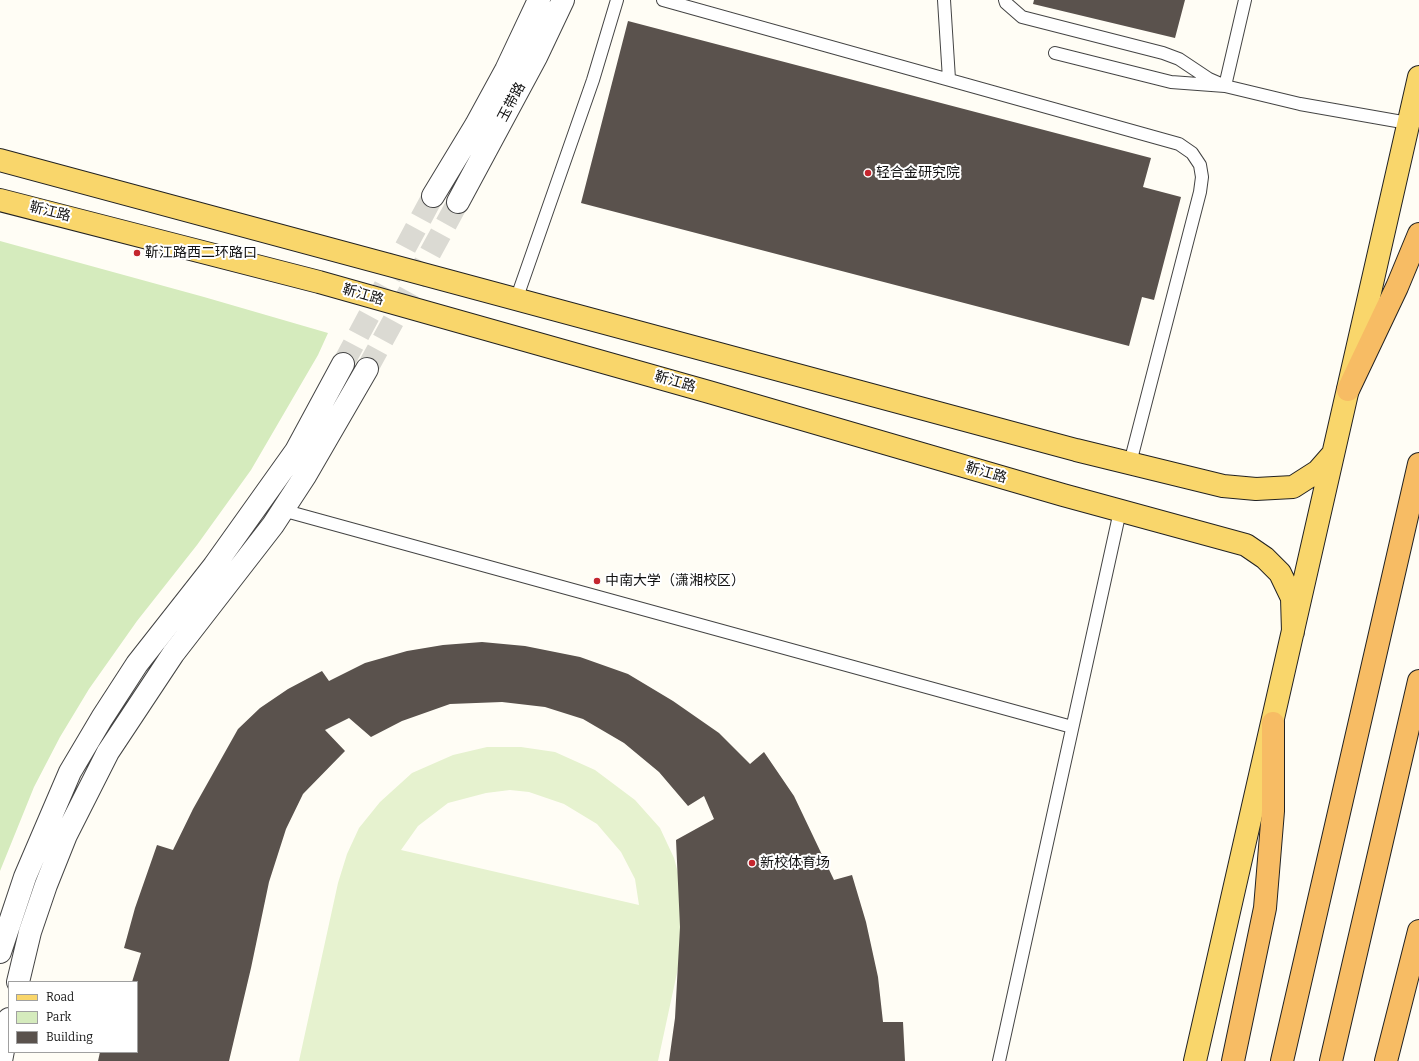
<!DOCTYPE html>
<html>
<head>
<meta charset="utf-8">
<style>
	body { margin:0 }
	#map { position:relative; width:1419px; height:1061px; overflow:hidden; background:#fffdf5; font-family:Bitter,serif }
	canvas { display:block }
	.legend { position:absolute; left:8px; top:981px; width:130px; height:72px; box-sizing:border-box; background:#fff; border:1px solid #a0a0a0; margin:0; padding:5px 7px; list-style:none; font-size:12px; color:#111 }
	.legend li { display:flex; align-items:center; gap:8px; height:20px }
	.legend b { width:20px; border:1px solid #a0a0a0 }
</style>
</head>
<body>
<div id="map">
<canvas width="1419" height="1061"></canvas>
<ul class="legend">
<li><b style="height:5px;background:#f9d66b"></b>Road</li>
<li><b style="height:11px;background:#d5ebbd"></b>Park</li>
<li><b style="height:11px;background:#5a524d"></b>Building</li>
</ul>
</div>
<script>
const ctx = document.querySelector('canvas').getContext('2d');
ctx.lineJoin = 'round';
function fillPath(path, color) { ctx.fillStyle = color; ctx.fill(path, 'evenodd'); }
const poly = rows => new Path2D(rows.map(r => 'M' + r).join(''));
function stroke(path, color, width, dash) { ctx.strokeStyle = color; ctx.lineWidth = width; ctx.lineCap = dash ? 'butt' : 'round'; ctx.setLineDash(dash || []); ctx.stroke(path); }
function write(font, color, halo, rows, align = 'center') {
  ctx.font = font + ' Bitter,"Noto Sans SC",serif'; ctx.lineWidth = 4; ctx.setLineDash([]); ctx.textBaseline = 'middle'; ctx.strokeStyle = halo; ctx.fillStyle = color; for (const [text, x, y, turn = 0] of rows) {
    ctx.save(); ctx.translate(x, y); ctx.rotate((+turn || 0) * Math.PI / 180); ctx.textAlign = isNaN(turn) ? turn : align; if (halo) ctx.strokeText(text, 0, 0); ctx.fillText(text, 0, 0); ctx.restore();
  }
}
const green = poly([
	[0,241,204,297,328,333,318,355,251,470,197,545,137,621,89,689,60,737,34,787,0,871]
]);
const pitch = poly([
	[487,747,521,747,555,752,595,770,635,800,660,828,674,858,684,895,680,959,658,1061,299,1061,338,883,347,854,359,828,380,802,412,773,453,755],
	[510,790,529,792,564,804,597,824,621,852,635,879,639,905,401,850,418,826,448,803,486,793]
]);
const building = poly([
	[1034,0,1185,0,1175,38,1033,4],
	[628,21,1151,158,1143,187,1181,197,1154,300,1142,297,1129,346,581,203],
	[482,642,525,646,580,657,628,674,673,701,719,733,750,764,764,752,794,796,834,880,852,875,866,922,878,977,883,1022,903,1022,905,1061,669,1061,675,1018,680,927,676,840,714,819,704,796,688,806,659,772,624,743,583,719,545,707,502,702,450,704,402,721,371,737,349,718,325,730,345,751,303,794,286,829,269,882,251,968,229,1061,98,1061,100,1052,137,1052,137,982,132,982,141,953,124,948,135,908,157,845,173,850,193,809,238,729,260,708,288,689,322,671,329,681,365,663,407,651,443,645]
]);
const minorTunnel = poly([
	[343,364,433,196],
	[367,369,458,202]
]);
const service = poly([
	[663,0,1179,144,1192,153,1200,165,1202,177,1200,192,1130,463],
	[944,0,949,79],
	[1005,0,1006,3,1022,17,1163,53,1179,59,1209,79,1225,86,1300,104,1408,123],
	[1055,53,1171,82,1225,86,1245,0],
	[516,300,593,80,617,0],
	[282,510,1072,727],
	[999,1061,1120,511]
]);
const minor = poly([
	[433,196,476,125,506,70,539,0],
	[458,202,536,57,563,0],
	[0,952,25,877,70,772,102,718,137,664,214,566,296,451,343,364],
	[18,982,30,932,46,885,66,835,108,752,173,654,273,525,305,476,367,369],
	[1,1061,9,1019]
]);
const primary = poly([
	[0,160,1076,450,1223,486,1256,489,1293,487,1318,471,1332,455],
	[0,200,319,282,709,392,1063,495,1246,545,1265,558,1280,573,1292,598,1293,632],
	[1195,1061,1419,77]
]);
const trunk = poly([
	[1348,390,1397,287,1419,234],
	[1233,1061,1265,908,1273,811,1273,723],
	[1282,1061,1419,464],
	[1331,1061,1419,681],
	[1386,1061,1419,931]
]);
const markers = [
	[868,173,4,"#c4262e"],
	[137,253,4,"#c4262e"],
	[597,581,4,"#c4262e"],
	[752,863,4,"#c4262e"]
];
const streetNames = [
	["玉带路",512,102,-62],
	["靳江路",50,212,14],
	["靳江路",363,295,16],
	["靳江路",675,382,16],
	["靳江路",986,473,16]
];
const poiNames = [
	["轻合金研究院",876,173],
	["靳江路西二环路口",145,253],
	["中南大学（潇湘校区）",605,581],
	["新校体育场",760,863]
];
fillPath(green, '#d5ebbd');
fillPath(pitch, '#e6f2cf');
fillPath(building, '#5a524d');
stroke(minorTunnel, '#dbdad3', 22, [22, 11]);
stroke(service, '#444', 14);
stroke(minor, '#444', 24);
stroke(primary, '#222', 24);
stroke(trunk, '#222', 24);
stroke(service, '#fff', 12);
stroke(minor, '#fff', 22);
stroke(primary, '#f9d66b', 22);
stroke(trunk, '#f7bc64', 22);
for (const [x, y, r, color] of markers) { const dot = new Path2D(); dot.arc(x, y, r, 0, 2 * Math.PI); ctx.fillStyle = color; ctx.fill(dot); stroke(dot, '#fff', 1.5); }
write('14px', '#111', '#fff', streetNames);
write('14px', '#111', '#fff', poiNames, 'left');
</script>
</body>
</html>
